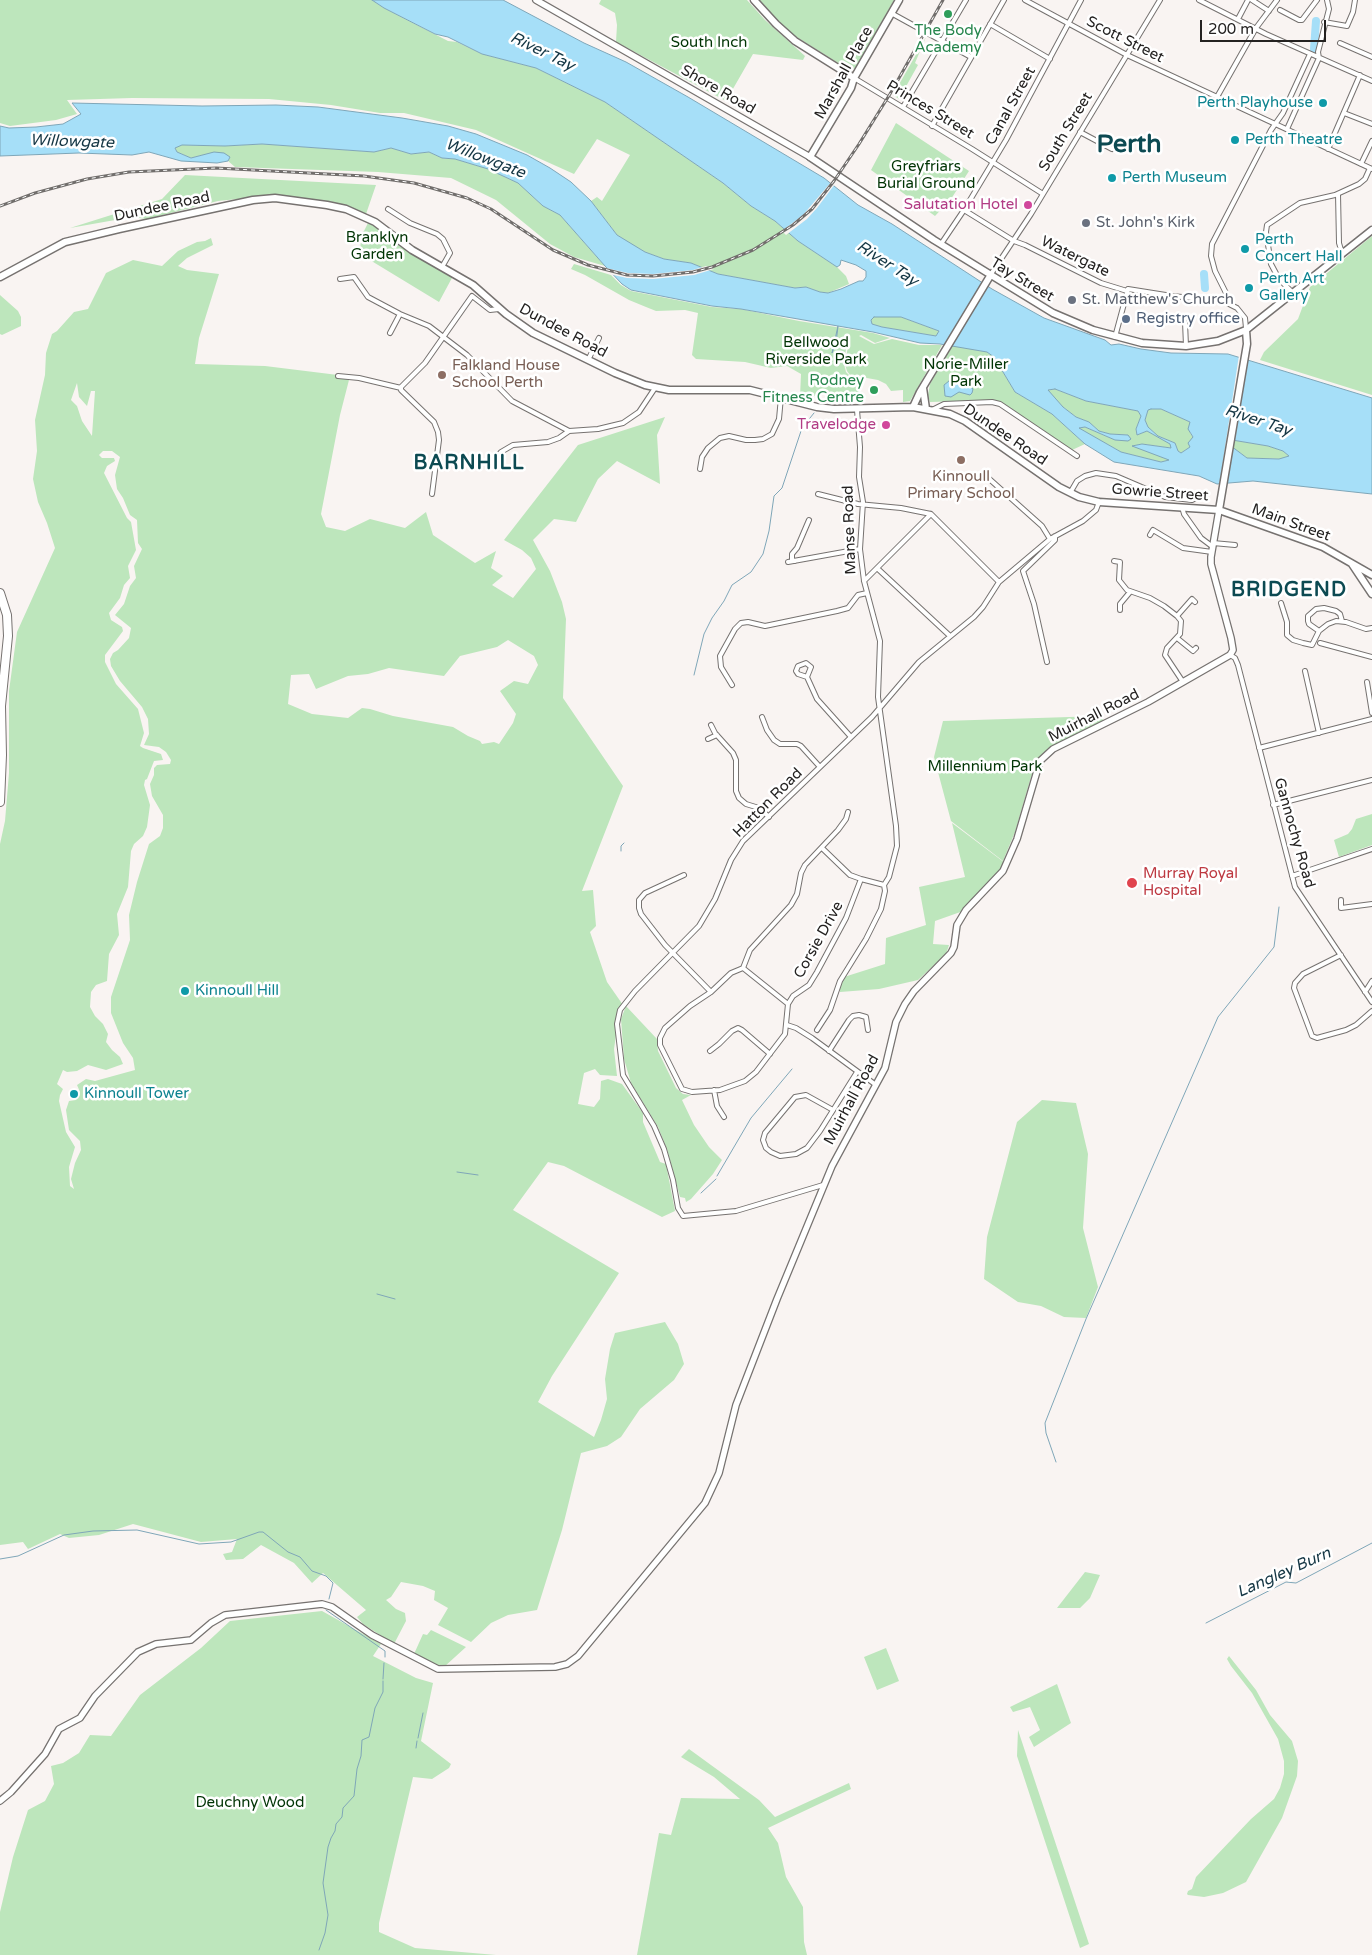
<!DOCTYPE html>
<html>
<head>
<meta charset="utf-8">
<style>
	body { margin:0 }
	#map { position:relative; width:1372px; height:1955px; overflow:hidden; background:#f9f4f2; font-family:"Varela Round",sans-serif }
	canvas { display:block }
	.scale { position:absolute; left:1200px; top:20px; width:126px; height:22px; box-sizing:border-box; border:2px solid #242221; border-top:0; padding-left:6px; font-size:15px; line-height:18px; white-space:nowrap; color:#242221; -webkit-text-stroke:4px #fff; paint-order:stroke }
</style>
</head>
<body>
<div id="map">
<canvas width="1372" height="1955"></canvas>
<div class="scale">200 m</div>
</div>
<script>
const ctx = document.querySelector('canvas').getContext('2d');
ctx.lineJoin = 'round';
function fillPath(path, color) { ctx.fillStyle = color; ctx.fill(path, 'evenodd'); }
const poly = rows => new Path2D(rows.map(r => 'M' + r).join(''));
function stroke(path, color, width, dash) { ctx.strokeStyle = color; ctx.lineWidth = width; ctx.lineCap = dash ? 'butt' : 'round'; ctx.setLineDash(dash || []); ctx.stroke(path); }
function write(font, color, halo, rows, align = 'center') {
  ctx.font = font + ' "Varela Round",sans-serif'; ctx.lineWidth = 5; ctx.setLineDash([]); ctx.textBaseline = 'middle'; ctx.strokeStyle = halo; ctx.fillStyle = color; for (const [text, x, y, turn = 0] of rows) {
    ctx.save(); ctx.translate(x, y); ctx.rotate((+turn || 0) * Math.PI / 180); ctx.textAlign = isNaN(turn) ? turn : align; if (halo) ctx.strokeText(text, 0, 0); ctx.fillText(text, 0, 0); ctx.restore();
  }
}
const green = poly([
	[0,0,372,0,384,8,448,41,457,42,482,54,536,68,605,102,723,183,751,206,775,221,798,241,837,267,846,276,849,284,828,293,820,292,806,287,795,288,718,274,691,263,664,259,645,252,632,245,617,235,591,201,597,197,602,201,630,155,597,139,574,174,476,130,404,113,380,113,331,105,269,99,132,98,67,100,77,114,56,120,10,126,0,123],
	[601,0,747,0,765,20,805,56,803,60,753,54,726,101,616,42,617,25,615,13,599,4],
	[755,0,894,0,856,67,851,71,776,24],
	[926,37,915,63,918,65,899,99,893,95],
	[896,123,969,171,951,199,935,216,871,170],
	[262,144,374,152,391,148,411,154,429,152,442,158,455,159,488,169,518,183,543,206,560,215,605,266,574,257,550,244,496,200,451,178,378,172,235,167,228,161,230,157,203,155,191,158,177,152,175,147,182,145,225,146],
	[185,175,376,185,366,214,333,202,275,195,218,201,147,219,132,217,70,228,162,199],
	[369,221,411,254,453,276,439,302,360,254,361,237],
	[1372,236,1372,395,1260,360,1264,352,1298,319,1310,287],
	[211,238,213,245,187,258,178,266,187,270,219,274,199,338,195,364,265,366,338,375,349,380,340,415,321,514,326,527,345,531,370,519,405,528,426,512,433,535,475,563,496,551,491,568,503,576,492,585,513,598,536,569,531,558,522,550,504,540,578,445,665,417,657,435,660,484,617,461,598,479,576,522,554,519,533,540,550,571,562,602,566,619,563,698,623,786,582,891,593,890,596,926,590,932,607,982,623,1005,619,1014,614,1049,617,1076,600,1075,595,1069,584,1073,578,1104,594,1107,600,1099,601,1081,608,1079,622,1084,643,1113,643,1122,660,1162,666,1164,675,1211,662,1217,564,1166,548,1162,513,1210,619,1273,552,1376,538,1402,594,1437,601,1420,607,1399,605,1379,610,1349,615,1333,665,1322,678,1344,684,1364,674,1380,640,1409,621,1437,607,1446,581,1453,562,1530,537,1610,508,1615,491,1623,471,1642,438,1625,448,1608,434,1600,435,1591,423,1586,401,1582,391,1597,386,1600,396,1609,405,1613,406,1621,394,1644,363,1624,357,1617,366,1610,323,1573,312,1583,294,1563,261,1545,243,1559,226,1560,223,1554,232,1552,237,1539,201,1542,133,1524,99,1535,69,1538,60,1534,28,1549,23,1542,0,1545,0,844,5,821,9,773,9,691,17,632,55,548,47,523,38,502,33,479,37,451,35,420,45,375,46,353,52,334,57,331,74,312,88,309,106,273,133,260,162,266,178,251,197,242,205,241],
	[77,383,79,397,87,406,91,391,95,391,92,436,82,421,77,406,71,400],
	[103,451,112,451,120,457,115,475,117,489,123,498,130,515,137,520,138,543,142,549,134,566,136,578,130,586,124,604,115,615,131,628,129,638,118,650,113,653,110,659,111,666,120,681,142,707,148,719,149,734,144,745,159,747,166,752,171,760,170,764,157,765,154,768,154,775,150,784,152,796,163,815,163,828,160,836,149,844,137,882,129,915,130,940,111,997,111,1013,123,1043,133,1058,135,1070,95,1081,86,1079,77,1085,80,1092,76,1100,69,1101,66,1110,69,1130,80,1141,81,1150,75,1163,71,1179,74,1189,70,1186,69,1167,75,1147,66,1132,59,1101,60,1095,63,1089,57,1084,63,1070,67,1072,77,1071,88,1065,106,1070,123,1064,120,1057,112,1050,106,1042,108,1034,103,1024,95,1016,90,1007,91,992,96,985,107,981,109,954,119,935,117,914,128,887,131,851,134,844,143,836,147,827,150,805,144,785,145,780,147,779,154,761,163,760,161,754,143,748,140,746,144,733,138,709,116,684,105,662,105,655,123,631,122,627,111,620,109,613,120,598,124,585,130,578,128,566,136,550,131,522,127,518,104,473,107,466,115,461,114,458,102,458,99,455],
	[508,640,534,656,538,665,528,684,514,681,500,691,516,714,513,723,499,744,494,742,482,744,480,741,468,736,453,727,393,716,370,709,362,708,348,718,312,714,288,704,291,675,309,674,316,689,348,676,368,674,389,668,444,676,460,656,497,647],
	[574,264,611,275,621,285,631,291,712,307,741,309,799,321,873,333,890,338,875,343,861,335,859,336,874,344,892,339,919,345,942,345,910,401,903,402,903,390,891,391,886,384,878,380,850,375,847,371,845,364,848,346,846,349,844,364,846,372,849,375,861,379,858,396,820,391,811,399,800,397,801,374,787,366,771,368,745,362,696,359,692,355,698,313,685,310,656,311,646,307,629,300,585,275,571,269],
	[0,295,18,311,21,317,21,326,2,335,0,334],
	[874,317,901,317,939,331,936,336,882,327,872,324,871,320],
	[953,345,987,352,994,357,1015,392,1052,414,1085,444,1072,450,996,400,930,402,928,395,930,384],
	[1055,389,1086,401,1138,411,1141,416,1136,429,1137,435,1147,431,1171,444,1171,448,1142,444,1133,446,1170,460,1161,462,1121,452,1078,428,1085,427,1115,440,1128,435,1110,434,1099,431,1089,422,1076,417,1063,407,1047,390],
	[1151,409,1161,409,1190,422,1190,433,1193,437,1190,447,1181,453,1178,451,1175,443,1158,436,1148,427,1145,420,1148,410],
	[1232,440,1268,446,1283,451,1289,456,1281,459,1247,458,1231,446],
	[1101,716,1104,722,1051,747,1041,755,1031,777,1015,832,1003,861,951,821,934,757,943,721],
	[1372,814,1372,845,1339,857,1334,840,1348,834,1352,829,1356,819],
	[952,823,1005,863,1003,871,966,910,935,921,933,944,949,945,946,954,918,980,879,989,840,992,840,986,844,977,885,964,886,938,926,925,919,887,965,877],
	[626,1006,657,1039,658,1051,676,1088,683,1094,691,1095,682,1100,694,1125,709,1147,722,1160,713,1174,691,1199,686,1202,685,1198,680,1197,667,1149,658,1127,631,1083,624,1059,621,1019],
	[1042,1100,1076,1103,1088,1154,1083,1228,1098,1287,1086,1318,1064,1317,1041,1306,1018,1302,984,1279,987,1237,1017,1122],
	[1085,1572,1100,1575,1090,1598,1080,1608,1057,1608],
	[322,1611,381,1644,373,1656,416,1678,433,1683,421,1741,451,1764,449,1768,432,1779,413,1777,379,1923,379,1932,415,1948,496,1955,0,1955,0,1912,13,1857,28,1810,45,1801,54,1784,51,1766,63,1763,79,1753,90,1735,111,1736,140,1695,201,1648,230,1621],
	[431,1630,466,1647,444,1667,432,1665,414,1654,423,1634,427,1635],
	[886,1648,899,1681,877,1690,864,1657],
	[1229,1656,1256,1690,1270,1715,1292,1741,1298,1761,1297,1776,1282,1818,1246,1882,1223,1893,1204,1897,1188,1895,1187,1894,1188,1891,1192,1889,1196,1877,1251,1819,1274,1799,1280,1788,1284,1774,1284,1761,1278,1739,1252,1693,1231,1666,1227,1659],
	[1057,1684,1071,1723,1034,1747,1029,1737,1040,1730,1030,1707,1013,1712,1010,1707],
	[1018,1730,1089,1944,1080,1948,1017,1756],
	[689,1749,759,1800,775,1817,849,1783,851,1789,768,1828,778,1843,786,1877,803,1907,804,1942,807,1955,637,1955,659,1833,671,1835,681,1798,740,1799,714,1777,681,1757]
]);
const water = poly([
	[372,0,503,0,584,43,626,62,688,97,824,178,858,205,892,224,992,289,1044,318,1105,340,1111,345,1119,344,1141,349,1171,353,1228,354,1372,398,1372,494,1253,481,1217,484,1199,476,1114,462,1085,444,1052,414,1015,392,994,357,987,352,940,344,920,343,873,332,838,326,836,343,832,353,838,326,741,309,712,306,631,290,622,284,605,266,560,215,543,206,518,183,488,169,455,159,442,158,429,152,411,154,391,148,374,152,262,144,225,146,182,145,175,148,177,152,191,158,214,152,224,153,230,157,228,161,217,163,181,161,149,152,132,155,79,153,0,156,0,126,9,128,36,127,63,124,81,114,72,103,202,106,276,105,318,107,402,118,448,126,476,134,527,155,550,168,571,182,591,201,617,235,645,252,664,259,691,263,718,274,795,288,806,287,820,292,828,293,841,289,859,281,863,281,866,277,866,271,856,265,841,260,840,265,837,267,798,241,775,221,751,206,723,183,605,102,536,68,482,54,448,37,435,34,384,8,372,0],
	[874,317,901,317,939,331,936,336,882,327,872,324,871,320,874,317],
	[1055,389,1086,401,1138,411,1141,416,1136,429,1137,435,1147,431,1170,444,1171,448,1142,444,1132,446,1169,460,1161,462,1121,452,1079,428,1085,427,1115,440,1128,441,1131,439,1128,435,1110,434,1099,431,1089,422,1076,417,1063,407,1048,390,1055,389],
	[1151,409,1161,409,1190,422,1188,429,1193,437,1188,443,1190,447,1181,453,1178,451,1175,443,1158,436,1148,427,1145,420,1148,410,1151,409],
	[1232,440,1268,446,1283,451,1289,456,1279,459,1247,458,1231,446,1232,440],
	[949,381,964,382,973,389,972,393,970,395,959,392,951,397,945,396,944,385,949,381]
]);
const pier = poly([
	[832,181,835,184,817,208,807,219,786,235,782,231,803,215],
	[706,266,714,269,694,275,653,279,627,278,609,274,602,267,628,273,653,274,693,270],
	[1239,355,1247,356,1225,487,1219,487]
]);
const stream = poly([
	[694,675,704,634,712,618,724,601,732,585,751,572,763,554,769,531,774,496,782,488,802,428,814,413],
	[621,851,621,846,624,843],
	[457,1172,478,1175],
	[717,1176,751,1118,792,1069],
	[701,1193,716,1179],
	[377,1294,395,1299],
	[1056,1462,1046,1433,1045,1423,1086,1319,1218,1017,1274,947,1279,907],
	[0,1559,18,1556,64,1535,93,1531,137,1530,199,1544,231,1542,259,1532,263,1532,288,1552,300,1557,312,1571,326,1576,333,1583,329,1599],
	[326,1610,385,1651,385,1657],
	[1206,1623,1286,1582,1296,1583,1372,1543],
	[383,1679,384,1663],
	[418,1738,423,1713],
	[416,1748,417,1741],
	[319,1950,325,1933,328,1915,323,1883,328,1847,331,1838,335,1831,336,1824,342,1817,343,1808,354,1796,357,1769,361,1756,362,1740,369,1737,375,1708,383,1692,383,1681]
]);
const river = poly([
	[1314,49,1316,21],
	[1204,274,1205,288]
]);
const street = poly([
	[1025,0,1127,55,1372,169],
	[1199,0,1266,34,1372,81],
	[1252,0,1269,11],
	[1280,10,1299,20,1302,20,1317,0],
	[891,13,971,57],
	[1238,19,1248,0],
	[1324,22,1347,26,1353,12,1355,0],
	[990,24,1050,59],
	[1340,43,1372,57],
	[1319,58,1318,52,1329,9,1327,0],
	[854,78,972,149,1043,194],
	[1217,97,1256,28,1277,0],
	[903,107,966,0],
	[1344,113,1372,124],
	[932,126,1004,0],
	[1287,129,1319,58],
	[1080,132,1112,149],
	[1328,149,1360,75],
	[1361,164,1372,141],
	[1338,194,1339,243,1342,253],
	[388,209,410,223,437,234,443,239,450,253,442,267],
	[964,210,1014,241,1025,245,1101,283,1127,291],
	[941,244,964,210,1006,140,1081,0],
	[991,274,1031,214,1160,0],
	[340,279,354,277,368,297,400,314,429,326,467,355,512,401,569,431],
	[1292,292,1279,279,1271,264,1266,232,1267,225,1300,203,1335,195,1359,184,1365,179,1370,168],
	[1230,303,1230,301,1215,271,1211,256,1212,244,1271,130,1283,113,1310,54],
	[1185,322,1186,346],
	[390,333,400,314],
	[1115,337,1128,289,1172,296,1223,301,1237,308,1245,318,1246,328],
	[588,360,599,338],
	[338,376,359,378,401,388],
	[932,410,944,404,992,402,1000,404,1077,456],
	[496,458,501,452,513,445,548,442,559,438,569,431,598,429,623,423,639,412,655,388],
	[700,469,702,457,708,448,720,438,729,436,746,440,755,440,763,439,772,434,779,419,781,397],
	[986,476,1042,526,1050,539],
	[1070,493,1077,481,1085,476,1096,473,1116,476,1165,497,1192,500,1196,498],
	[432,494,439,440,438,432,434,422,401,390,401,387,425,363,472,296,490,310,499,309],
	[818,494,858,504,901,508,931,514,999,582],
	[1182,507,1184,514,1201,538,1213,547],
	[1150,535,1153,530,1183,548,1212,552],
	[1213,543,1235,545],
	[795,561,792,560,792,554,797,548,809,520],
	[1114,561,1120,562,1119,580,1127,590,1150,598,1164,606,1177,616,1181,621,1180,634,1167,648,1165,655,1183,682],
	[788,562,860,549],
	[878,569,950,636],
	[864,581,931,514],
	[1281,603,1287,622,1287,635,1293,640,1303,643,1312,645,1319,631,1328,624,1336,621,1346,622,1366,629,1372,628],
	[1120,610,1120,604,1130,592],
	[1177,616,1192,599,1195,602],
	[1319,631,1309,624,1308,621,1308,616,1316,609,1324,608,1336,611,1340,614,1342,621],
	[1177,638,1193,651,1196,648],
	[1320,643,1372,657],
	[1230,655,1235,658,1238,665,1295,887,1372,1002],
	[1047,662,1034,604,1023,571,1055,540,1055,536],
	[1305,671,1319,733],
	[807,677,798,674,796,671,798,666,806,663,811,667,807,677,817,699,851,737],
	[1367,682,1372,713],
	[732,685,721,667,720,656,735,629,741,623,748,622,765,626,837,611,848,608,858,595,867,593],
	[762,717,767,730,774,740,780,744,797,744,801,746,820,767],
	[711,725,715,733,733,753,736,760,736,791,739,798,746,804,759,808,769,817],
	[708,739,717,735],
	[1259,748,1372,719],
	[1273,805,1372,780],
	[848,812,846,819,838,830,805,865,801,873,797,894,791,905,750,950,743,968,731,973,711,992,690,1006,665,1028,660,1038,660,1045,682,1089,692,1092,720,1090,745,1081,756,1072,785,1034,788,1004,793,996,809,985,817,972,846,918,861,879],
	[822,848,850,875,861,879,884,885],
	[684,875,645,893,639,900,639,908,641,914,665,945,711,992],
	[1292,876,1372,849],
	[1341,900,1341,908,1372,904],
	[1341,955,1303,974,1295,983,1294,988,1312,1036,1317,1038,1346,1030,1356,1025,1372,1011],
	[743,968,788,1004],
	[1365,992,1372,981],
	[787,1025,796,1028,812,1038,876,1085],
	[817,1030,830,1010,840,981,866,939,881,909,885,891,884,885,889,877,897,846,896,826,878,697,880,641,864,581,860,549,863,502,859,477,860,447,857,410],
	[710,1051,719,1044,732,1031,738,1028,742,1030,770,1054],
	[829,1051,849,1020,853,1016,859,1015,866,1017,868,1030],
	[714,1090,717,1106,724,1117],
	[833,1110,806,1095,795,1097,765,1133,763,1140,766,1148,771,1152,780,1156,796,1154,807,1148,820,1131,857,1072],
	[823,1185,736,1211,683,1216,678,1208,673,1180,664,1149,654,1126,623,1075,617,1024,620,1010,635,991,699,926,715,899,731,860,743,841,872,717,919,662,974,617,983,607,999,582,1050,539,1083,521,1096,510,1099,502]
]);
const secondary = poly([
	[536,0,810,157],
	[0,1801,11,1792,45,1754,59,1729,80,1718,95,1696,138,1652,156,1644,191,1640,211,1623,225,1615,322,1604,332,1607,372,1635,438,1669,555,1667,567,1664,578,1656,705,1503,719,1473,736,1405,777,1299,832,1166,885,1068,896,1022,905,1004,914,991,951,953,954,947,957,925,966,910,1003,871,1017,839,1040,761,1053,749,1148,702,1230,655,1233,650,1231,638,1211,564,1211,557,1219,510]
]);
const primary = poly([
	[754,0,776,24,795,41,854,78],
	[899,0,854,78,851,88,810,157,934,240,1053,313,1093,330,1142,343,1186,346,1218,341,1246,330,1372,230],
	[0,277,65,242,119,229,253,200,275,198,327,205,346,209,375,222,412,250,473,285,506,314,533,333,615,373,645,385,669,390,750,390,817,407,834,409,913,407,950,414,965,421,1059,487,1079,497,1099,502,1219,510,1323,547,1372,575],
	[923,388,926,409],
	[913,407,920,392,990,276],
	[1219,510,1247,344,1246,330],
	[1352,564,1372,594]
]);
const highway = poly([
	[0,593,7,615,8,636,1,706,2,755,0,802]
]);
const rail = poly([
	[0,206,35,193,87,179,129,172,216,168,364,176,414,183,467,198,491,209,553,250,588,265,627,275,653,276,693,272,712,267,753,250,793,225,812,209,834,181,859,144,890,94,943,0]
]);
const markers = [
	[948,14,5,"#2e9e5b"],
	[1323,103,5,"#0f9aa8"],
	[1235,140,5,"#0f9aa8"],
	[1112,178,5,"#0f9aa8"],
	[1028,205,5,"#d1479c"],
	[1086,223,5,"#6b7280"],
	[1245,249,5,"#0f9aa8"],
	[1249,288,5,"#0f9aa8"],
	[1072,300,5,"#6b7280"],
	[1126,319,5,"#5c6f8a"],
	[442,375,5,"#8d6e63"],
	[874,390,5,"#2e9e5b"],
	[886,425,5,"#d1479c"],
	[961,460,5,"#8d6e63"],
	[1132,883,6,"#e0444e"],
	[185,991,5,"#0f9aa8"],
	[74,1094,5,"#0f9aa8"]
];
const leisureNames = [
	["The Body",948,31],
	["Academy",948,48],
	["Rodney",864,381,"right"],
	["Fitness Centre",864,398,"right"]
];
const streetNames = [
	["Scott Street",1125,40,27],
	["Marshall Place",844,73,-61],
	["Shore Road",718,90,30],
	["Canal Street",1011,106,-61],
	["Princes Street",930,110,31],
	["South Street",1066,132,-59],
	["Dundee Road",162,207,-12],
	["Watergate",1075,257,26],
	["Tay Street",1022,280,31],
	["Dundee Road",563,331,28],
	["Dundee Road",1005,435,34],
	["Gowrie Street",1160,493,4],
	["Main Street",1291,523,20],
	["Manse Road",850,530,-92],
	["Muirhall Road",1094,716,-27],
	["Hatton Road",768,803,-45],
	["Gannochy Road",1294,833,74],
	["Corsie Drive",819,940,-61],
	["Muirhall Road",852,1100,-62]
];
const parkNames = [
	["South Inch",709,43],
	["Greyfriars",926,167],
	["Burial Ground",926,184],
	["Branklyn",377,238],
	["Garden",377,255],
	["Bellwood",816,343],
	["Riverside Park",816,360],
	["Norie-Miller",966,365],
	["Park",966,382],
	["Millennium Park",985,767],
	["Deuchny Wood",250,1803]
];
const cultureNames = [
	["Perth Playhouse",1313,103,"right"],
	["Perth Theatre",1245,140],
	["Perth Museum",1122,178],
	["Perth",1255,240],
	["Concert Hall",1255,257],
	["Perth Art",1259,279],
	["Gallery",1259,296],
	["Kinnoull Hill",195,991],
	["Kinnoull Tower",84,1094]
];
const hotelNames = [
	["Salutation Hotel",1018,205],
	["Travelodge",876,425]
];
const worshipNames = [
	["St. John's Kirk",1096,223],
	["St. Matthew's Church",1082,300]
];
const serviceNames = [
	["Registry office",1136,319]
];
const educationNames = [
	["Falkland House",452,366],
	["School Perth",452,383],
	["Kinnoull",961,477,"center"],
	["Primary School",961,494,"center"]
];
const healthNames = [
	["Murray Royal",1143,874],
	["Hospital",1143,891]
];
const waterNames = [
	["River Tay",542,52,26],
	["Willowgate",72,142,2],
	["Willowgate",485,159,21],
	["River Tay",887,264,33],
	["River Tay",1258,421,18],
	["Langley Burn",1284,1573,-24]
];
const districtNames = [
	["BARNHILL",469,464],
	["BRIDGEND",1289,591]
];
const townNames = [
	["Perth",1129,145]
];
fillPath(green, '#bde6bc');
fillPath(water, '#a6dff8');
stroke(water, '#7fa6b8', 1);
fillPath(pier, '#f9f4f2');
stroke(stream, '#7fa6b8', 1);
stroke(river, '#a6dff8', 8);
stroke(street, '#767270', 6);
stroke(secondary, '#767270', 8);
stroke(primary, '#767270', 9);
stroke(highway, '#767270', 10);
stroke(street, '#fff', 4);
stroke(secondary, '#fff', 5.5);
stroke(primary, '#fff', 6);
stroke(highway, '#fff', 8);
stroke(rail, '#716e6c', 3);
stroke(rail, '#fff', 1, [4]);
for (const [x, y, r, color] of markers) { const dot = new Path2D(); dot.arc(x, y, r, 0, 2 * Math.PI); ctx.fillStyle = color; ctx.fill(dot); stroke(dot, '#fff', 2); }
write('15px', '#27864d', '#fff', leisureNames);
write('15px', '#242221', '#fff', streetNames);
write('15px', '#003404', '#fff', parkNames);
write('15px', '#0d838f', '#fff', cultureNames, 'left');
write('15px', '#b23c85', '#fff', hotelNames, 'right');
write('15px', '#5b616d', '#fff', worshipNames, 'left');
write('15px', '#4e5e75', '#fff', serviceNames, 'left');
write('15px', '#785e54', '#fff', educationNames, 'left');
write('15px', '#be3a42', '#fff', healthNames, 'left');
write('italic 16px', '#143644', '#fff', waterNames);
ctx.letterSpacing = '1px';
write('bold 20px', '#0c4a52', '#fff', districtNames);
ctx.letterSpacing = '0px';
write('bold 25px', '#0c4a52', '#fff', townNames);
</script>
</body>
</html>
